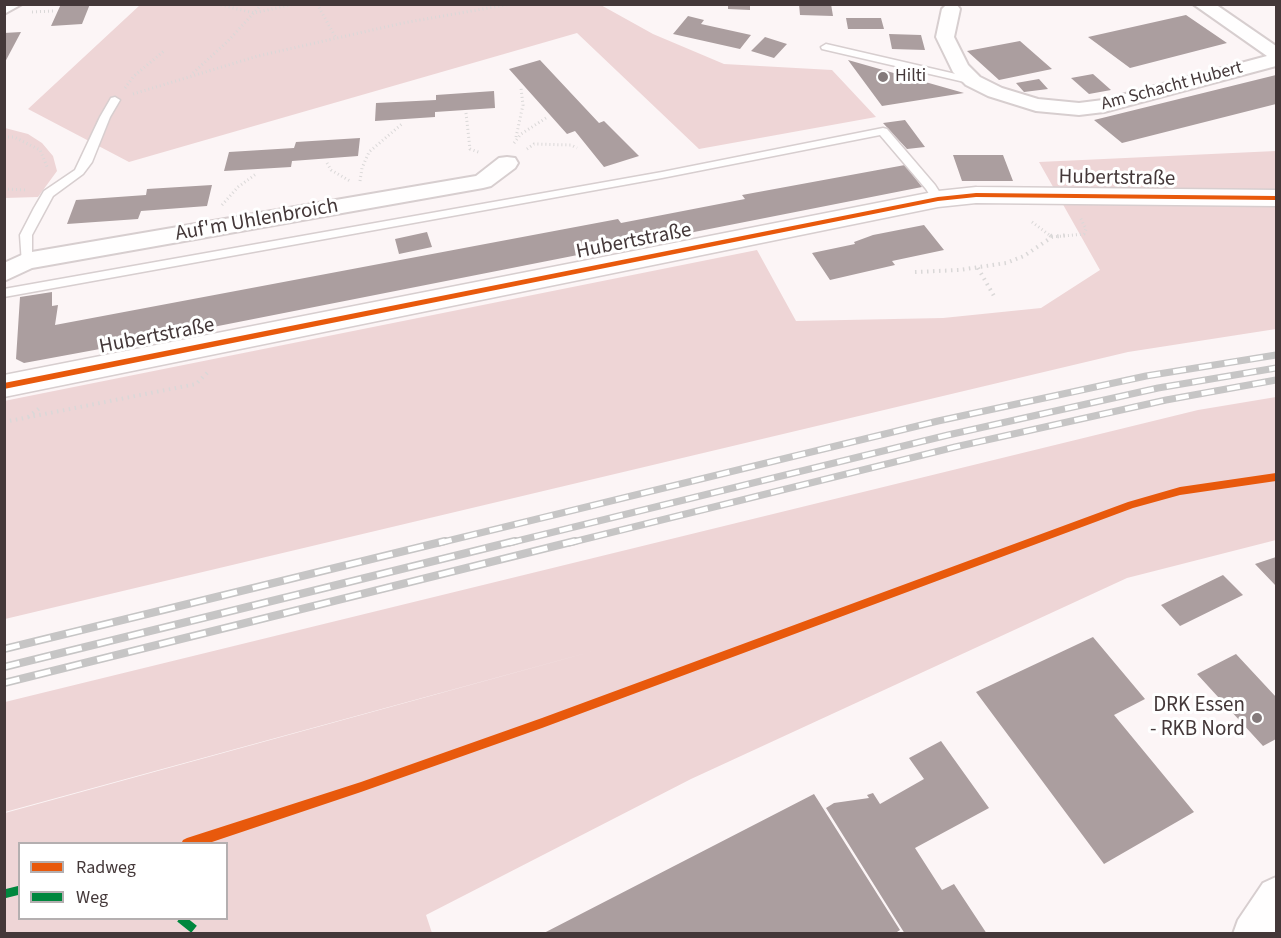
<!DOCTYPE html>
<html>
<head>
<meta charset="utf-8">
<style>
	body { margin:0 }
	#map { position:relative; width:1281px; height:938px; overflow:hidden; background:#fcf5f6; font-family:"Source Sans 3",sans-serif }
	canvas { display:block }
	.frame { position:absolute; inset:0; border:6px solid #443839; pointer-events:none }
	.legend { position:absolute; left:18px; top:842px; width:210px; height:78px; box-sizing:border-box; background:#fff; border:2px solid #b4afb0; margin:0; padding:8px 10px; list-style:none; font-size:18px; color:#443839 }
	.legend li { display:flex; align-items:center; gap:12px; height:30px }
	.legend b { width:30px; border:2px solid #b4afb0 }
</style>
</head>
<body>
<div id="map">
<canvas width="1281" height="938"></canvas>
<div class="frame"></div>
<ul class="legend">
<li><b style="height:8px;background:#e8590c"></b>Radweg</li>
<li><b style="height:8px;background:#00873e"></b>Weg</li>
</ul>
</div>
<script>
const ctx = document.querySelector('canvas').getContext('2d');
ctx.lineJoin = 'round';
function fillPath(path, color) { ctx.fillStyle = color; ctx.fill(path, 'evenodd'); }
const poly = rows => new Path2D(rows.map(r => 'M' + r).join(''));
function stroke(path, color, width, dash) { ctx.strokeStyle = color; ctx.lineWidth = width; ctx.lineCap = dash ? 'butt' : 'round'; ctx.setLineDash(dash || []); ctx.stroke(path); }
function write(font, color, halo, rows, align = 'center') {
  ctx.font = font + ' "Source Sans 3",sans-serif'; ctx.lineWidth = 6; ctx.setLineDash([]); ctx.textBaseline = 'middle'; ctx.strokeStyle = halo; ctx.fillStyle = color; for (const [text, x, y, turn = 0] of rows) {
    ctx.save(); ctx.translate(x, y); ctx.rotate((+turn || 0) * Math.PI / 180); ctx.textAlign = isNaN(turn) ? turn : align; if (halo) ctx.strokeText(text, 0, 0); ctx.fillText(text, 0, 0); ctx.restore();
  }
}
const green = poly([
	[599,4,653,34,724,64,832,70,876,117,699,149,577,33,129,162,28,109,140,5],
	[5,128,28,134,42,143,53,156,57,171,38,197,5,198],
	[1276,151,1276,329,1128,352,5,619,4,401,757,250,796,321,943,318,1041,308,1100,270,1039,162],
	[1276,397,1276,540,1127,578,691,779,426,915,432,933,5,933,5,813,601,649,5,812,5,702,1198,410],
	[20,844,226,844,226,918,20,918]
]);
const building = poly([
	[61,4,90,4,82,24,51,26],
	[728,4,750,4,750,10,728,9],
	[799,4,831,4,833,16,800,15],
	[1186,15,1227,43,1130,68,1088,37],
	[688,16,704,20,701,24,751,35,740,49,673,34],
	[846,18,881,18,884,29,848,29],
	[21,32,4,64,4,33],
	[889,34,921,35,925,50,892,49],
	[765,37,787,44,774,58,751,51],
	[1020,41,1052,69,999,80,967,51],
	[540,60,599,123,604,121,639,156,604,167,575,131,567,134,509,69],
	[848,60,964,93,882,106],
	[1093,74,1111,90,1089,94,1071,78],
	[1276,75,1276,104,1122,143,1094,120],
	[1039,79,1048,89,1024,92,1016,83],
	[494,91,495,108,435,112,435,117,375,121,376,103,436,100,436,95],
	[905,120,925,147,907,149,883,123],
	[360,138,358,156,292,161,291,167,224,171,229,152,294,148,296,142],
	[953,155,1003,155,1013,181,962,181],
	[905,165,922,187,127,344,24,363,16,359,20,297,52,292,52,306,58,305,55,325,618,219,621,223,745,199,742,195],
	[212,185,207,206,141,211,138,219,67,224,76,200,146,195,147,189],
	[924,225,944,250,892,261,895,265,830,280,812,253,855,244,854,242,873,235],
	[427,232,432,247,399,254,395,239],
	[1276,557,1276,586,1255,564],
	[1223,575,1243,595,1180,626,1161,605],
	[1093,637,1145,699,1114,715,1194,812,1104,864,976,692],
	[1236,654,1276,697,1276,739,1263,746,1197,674],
	[941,741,989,808,915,848,942,890,954,884,987,934,905,934,826,808,834,803,869,798,867,795,873,793,880,804,924,779,909,758],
	[814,794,900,930,894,934,542,934]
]);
const pathFar1 = poly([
	[217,4,254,13,294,4],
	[317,4,336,38],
	[32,12,53,11],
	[193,73,228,41,262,4],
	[125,88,134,76,164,51],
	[133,94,258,56,403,23,511,4],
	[466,113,470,149,481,153],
	[4,137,14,137,40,150,48,169],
	[516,137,523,105,521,88],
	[514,143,521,134,546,118],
	[527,149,534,144,571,145,577,148],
	[327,163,331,170,350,181],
	[360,181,362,168,369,152,403,123],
	[4,189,27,190],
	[222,205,238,187,256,174],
	[1032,222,1052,237],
	[1052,237,1084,234,1086,229,1080,217]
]);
const path = poly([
	[1050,235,1052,237],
	[978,268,994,296],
	[915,272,959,270,1006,263,1024,256,1052,237,1068,235],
	[28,417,41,407],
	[4,422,196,384,208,372]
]);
const lane = poly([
	[826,44,973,78,978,81,973,84,822,49,821,47,826,44],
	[115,97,120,100,110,117,92,162,83,174,53,196,32,235,32,261,26,265,22,264,20,235,34,208,44,191,75,170,100,117,111,98,115,97],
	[883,128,887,129,935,185,944,199,942,202,934,202,926,189,880,135,662,178,4,297,4,289,662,172,883,128]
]);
const street = poly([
	[4,4,22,4,4,14,4,4],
	[947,4,957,5,960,9,954,37,968,65,980,77,1002,88,1038,99,1079,103,1103,100,1267,56,1193,4,1215,4,1276,46,1276,66,1104,112,1079,115,1036,111,988,96,966,85,953,72,936,37,942,9,947,4],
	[507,157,515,158,518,163,515,168,491,186,483,188,32,268,4,281,4,263,26,253,476,176,499,158,507,157],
	[1276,877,1276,930,1275,934,1233,934,1238,920,1263,883,1276,877]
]);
const secondary = poly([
	[976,187,1276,190,1276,206,976,203,938,207,4,397,4,375,938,191,976,187]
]);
const railFar1 = poly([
	[439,543,938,421,1146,376,1276,355],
	[509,543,948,435,1158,388,1276,368],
	[569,543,955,447,1166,400,1276,380]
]);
const rail = poly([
	[4,649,445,541],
	[4,667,515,541],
	[4,683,575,541]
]);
const quiet = poly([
	[4,894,20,890],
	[180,918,200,934]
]);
const cycleway = poly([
	[976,193,1276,196,1276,200,976,197,938,201,4,389,4,383,938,197,976,193],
	[1276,473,1276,481,1180,495,1133,508,542,728,361,792,206,844,181,844,183,840,187,838,361,782,542,718,1128,502,1180,487,1276,473]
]);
const markers = [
	[883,77,6,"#847a7b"],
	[1257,718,6,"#847a7b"]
];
const farPoinames = [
	["Hilti",895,77]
];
const farStreetnames = [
	["Am Schacht Hubert",1172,87,-15]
];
const streetNames = [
	["Hubertstraße",1117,179,1],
	["Auf'm Uhlenbroich",257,221,-10],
	["Hubertstraße",634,242,-11],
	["Hubertstraße",157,337,-11]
];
const poiNames = [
	["DRK Essen",1245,706],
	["- RKB Nord",1245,730]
];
fillPath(green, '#eed5d6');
fillPath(building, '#ab9e9f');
stroke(lane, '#d7cecf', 3);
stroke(street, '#d7cecf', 4);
stroke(secondary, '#d7cecf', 3);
stroke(pathFar1, '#dad8d8', 3, [1, 3]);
stroke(path, '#dad8d8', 4, [1.5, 4.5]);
fillPath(lane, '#fffefe');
fillPath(street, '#fffefe');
fillPath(secondary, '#fffefe');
stroke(railFar1, '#c6c5c5', 7);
stroke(rail, '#c6c5c5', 8);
stroke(railFar1, '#fff', 4.5, [13]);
stroke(rail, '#fff', 5, [16]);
stroke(quiet, '#00873e', 9, [18, 9]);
fillPath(cycleway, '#e8590c');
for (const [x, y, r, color] of markers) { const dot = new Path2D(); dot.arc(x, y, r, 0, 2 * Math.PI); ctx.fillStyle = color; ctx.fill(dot); stroke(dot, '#fff', 2); }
write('18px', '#443839', '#fff', farPoinames, 'left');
write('18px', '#443839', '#fff', farStreetnames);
write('21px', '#443839', '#fff', streetNames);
write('21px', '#443839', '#fff', poiNames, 'right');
</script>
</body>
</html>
